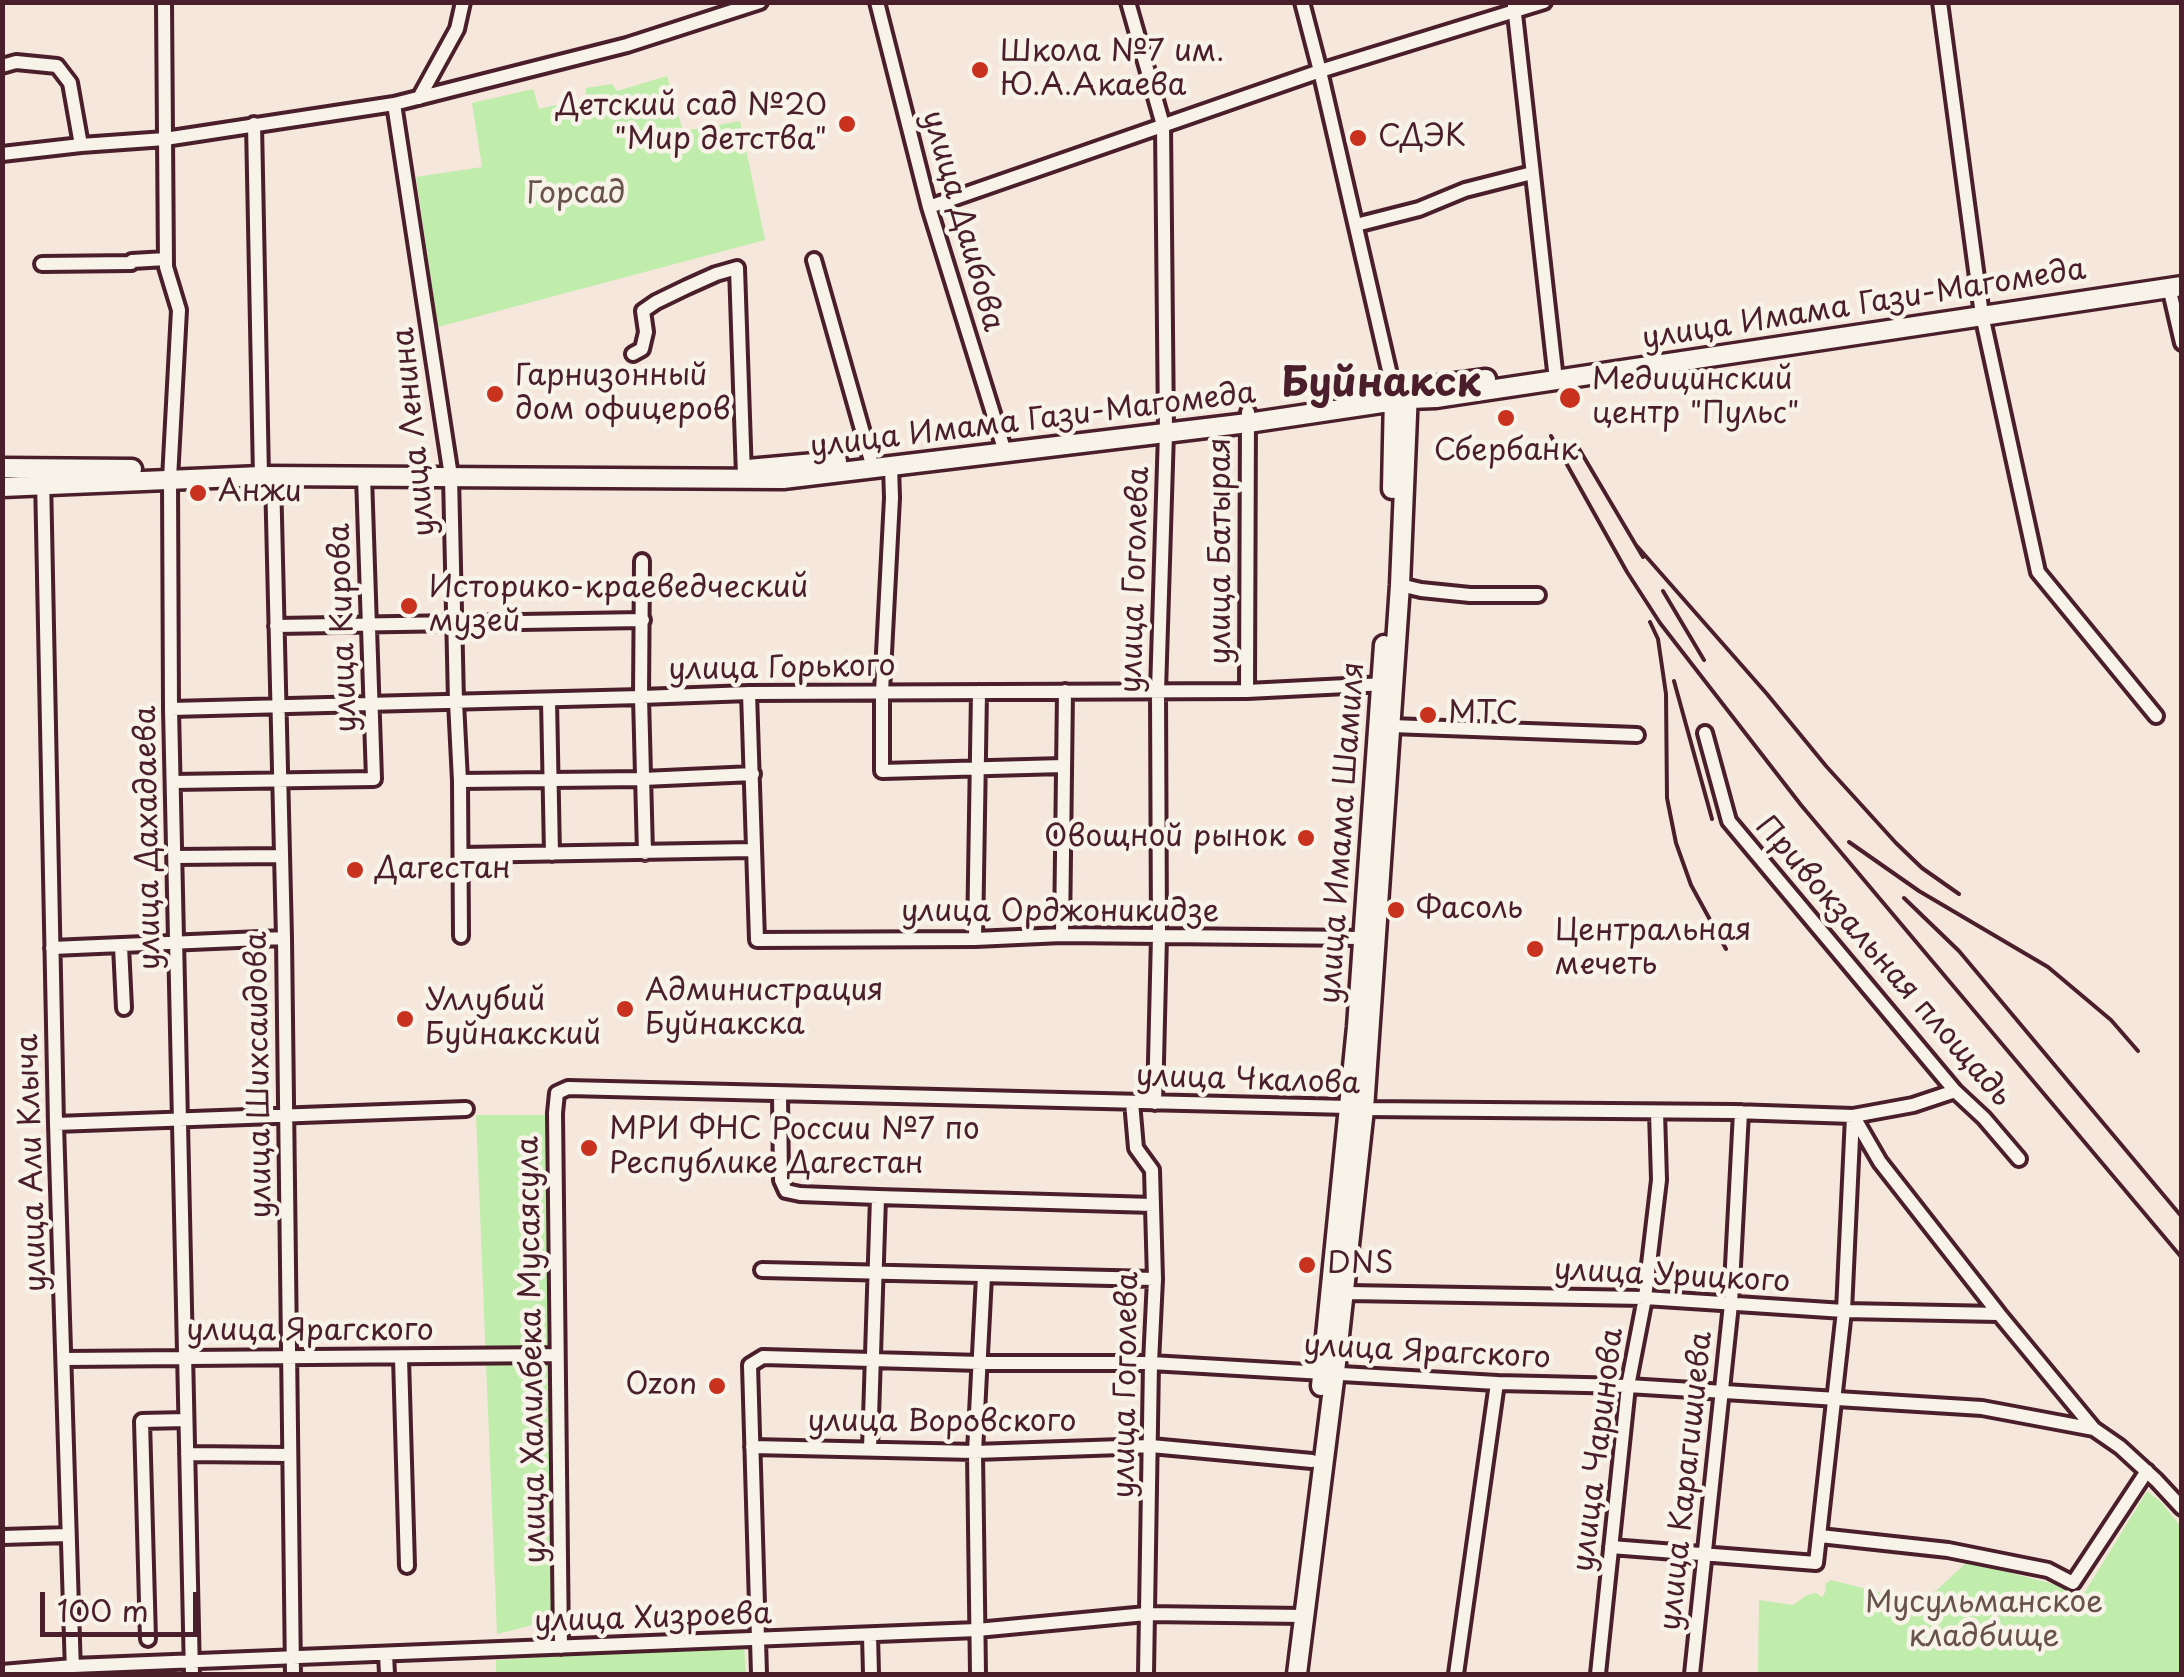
<!DOCTYPE html>
<html>
<head>
<meta charset="utf-8">
<style>
	body { margin:0 }
	#map { position:relative; width:2184px; height:1677px; overflow:hidden; background:#f6e7dc; font-family:"Playpen Sans",sans-serif }
	canvas { display:block }
	.frame { position:absolute; inset:0; border:5px solid #4a1f2b; pointer-events:none }
	.scale { position:absolute; left:40px; top:1592px; width:158px; height:45px; box-sizing:border-box; border:5px solid #4a1f2b; border-top:0; padding-left:12px; font-size:30px; line-height:35px; white-space:nowrap; color:#4a1f2b; -webkit-text-stroke:8px #f7f3e8; paint-order:stroke }
</style>
</head>
<body>
<div id="map">
<canvas width="2184" height="1677"></canvas>
<div class="frame"></div>
<div class="scale">100 m</div>
</div>
<script>
const ctx = document.querySelector('canvas').getContext('2d');
ctx.lineJoin = 'round';
function fillPath(path, color) { ctx.fillStyle = color; ctx.fill(path, 'evenodd'); }
const poly = rows => new Path2D(rows.map(r => 'M' + r).join(''));
function stroke(path, color, width, dash) { ctx.strokeStyle = color; ctx.lineWidth = width; ctx.lineCap = dash ? 'butt' : 'round'; ctx.setLineDash(dash || []); ctx.stroke(path); }
function write(font, color, halo, rows, align = 'center') {
  ctx.font = font + ' "Playpen Sans",sans-serif'; ctx.lineWidth = 9; ctx.setLineDash([]); ctx.textBaseline = 'middle'; ctx.strokeStyle = halo; ctx.fillStyle = color; for (const [text, x, y, turn = 0] of rows) {
    ctx.save(); ctx.translate(x, y); ctx.rotate((+turn || 0) * Math.PI / 180); ctx.textAlign = isNaN(turn) ? turn : align; if (halo) ctx.strokeText(text, 0, 0); ctx.fillText(text, 0, 0); ctx.restore();
  }
}
const green = poly([
	[667,76,683,131,740,121,765,240,438,327,416,177,482,167,472,103,533,89,539,109,586,98,586,88,612,84,617,91],
	[476,1115,550,1115,553,1620,497,1634],
	[2147,1491,2161,1502,2181,1527,2181,1674,1758,1674,1759,1600,1793,1605,1807,1595,1816,1593,1822,1597,1826,1591,1825,1584,1831,1580,1923,1603,1967,1562,2085,1592],
	[744,1645,746,1674,496,1674,496,1660]
]);
const minor = poly([
	[164,2,166,267,179,310,170,479,171,709,192,1674],
	[877,2,929,207,1005,452],
	[1128,2,1163,125,1166,432,1158,691,1159,936,1155,1103],
	[1302,2,1320,71,1394,392],
	[1940,2,1982,315,2038,572,2156,716],
	[1514,5,1556,380],
	[2,66,16,62,57,66,70,83,81,145],
	[419,98,457,29,463,2],
	[394,104,451,476,456,702,460,781,461,936],
	[254,124,261,476],
	[2,154,81,145,165,139,394,104,627,45,760,2],
	[929,207,1320,71,1544,2],
	[1356,225,1419,209,1465,190,1532,173],
	[814,260,873,468],
	[42,264,131,263,132,261,166,259],
	[2169,287,2182,343],
	[633,354,642,349,646,332,643,311,656,302,687,287,716,274,737,268,744,476],
	[891,466,892,498,882,692,882,771,1063,766],
	[273,476,284,938,293,1674],
	[43,477,56,1124,73,1672],
	[642,561,641,697,645,853],
	[1400,585,1421,590,1470,595,1538,595],
	[276,626,643,620],
	[1247,691,1248,412],
	[749,693,757,940,975,939,1062,935,1363,938],
	[549,700,552,854],
	[171,709,641,697,749,693,1247,691,1386,684],
	[1391,726,1637,735],
	[1705,733,1729,821,1955,1091,1984,1118,2019,1159],
	[460,781,643,779,753,774],
	[173,782,374,779,364,476],
	[462,855,753,850],
	[175,857,281,856],
	[1062,935,1065,691],
	[975,939,979,692],
	[121,946,124,1008],
	[52,948,284,938],
	[780,1095,781,1180,786,1191,800,1194,878,1197,1153,1205],
	[1132,1102,1136,1148,1152,1170,1155,1279,1151,1363,1146,1674],
	[1854,1117,1880,1162,1999,1314,2094,1429,2120,1447,2156,1480,2182,1508],
	[56,1124,466,1109],
	[762,1270,1155,1279],
	[1344,1295,1348,1293,1645,1298,1844,1311,1999,1314],
	[401,1358,407,1566],
	[64,1359,557,1355],
	[752,1447,975,1452,1151,1446,1312,1461],
	[870,1449,878,1197],
	[187,1454,290,1455],
	[1820,1536,1948,1550,2048,1570,2073,1583,2147,1471],
	[2,1537,68,1535],
	[1611,1547,1816,1563,1844,1311,1853,1116],
	[870,1635,871,1674],
	[148,1639,142,1421,186,1420],
	[561,1647,555,1113,557,1093,568,1088,1349,1107,1364,1109,1734,1112,1853,1116,1913,1105,1955,1091],
	[386,1654,387,1674],
	[2,1672,73,1666,977,1630,1146,1614,1305,1616],
	[759,1674,750,1365,763,1357,981,1363,1151,1363,1497,1383,1628,1386,1982,1408,2094,1429],
	[978,1674,975,1452,984,1276],
	[1456,1674,1497,1383],
	[1598,1674,1628,1386,1645,1298,1659,1180,1657,1112],
	[1692,1674,1731,1304,1741,1112]
]);
const major = poly([
	[1403,390,1486,379],
	[2,468,132,469],
	[748,469,837,461],
	[2,487,261,476,783,479,1248,423,1409,399,1436,398,2182,286],
	[1392,489,1394,395],
	[1321,1386,1357,1027,1384,645],
	[1297,1674,1335,1372,1364,1109,1400,585,1408,391]
]);
const rail = poly([
	[1551,436,1627,572,1660,623,1801,805,2182,1258],
	[1575,442,1643,557],
	[1636,545,1767,694,1826,766,1896,843,1922,868,1959,894],
	[1663,591,1704,660],
	[1650,622,1658,639,1666,694,1667,798,1676,843,1691,885,1726,949],
	[1674,681,1712,819],
	[1849,842,1919,891,2048,967,2111,1020,2138,1051],
	[1904,898,1959,951,2182,1217]
]);
const markers = [
	[980,70,10,"#c8321e"],
	[847,124,10,"#c8321e"],
	[1358,138,10,"#c8321e"],
	[495,394,10,"#c8321e"],
	[1570,398,12,"#c8321e"],
	[1506,418,10,"#c8321e"],
	[198,493,10,"#c8321e"],
	[409,606,10,"#c8321e"],
	[1428,715,10,"#c8321e"],
	[1306,838,10,"#c8321e"],
	[355,870,10,"#c8321e"],
	[1396,910,10,"#c8321e"],
	[1535,949,10,"#c8321e"],
	[625,1009,10,"#c8321e"],
	[405,1019,10,"#c8321e"],
	[589,1148,10,"#c8321e"],
	[1307,1265,10,"#c8321e"],
	[717,1386,10,"#c8321e"]
];
const poiNames = [
	["Школа №7 им.",1000,53],
	["Ю.А.Акаева",1000,87],
	["Детский сад №20",827,107,"right"],
	["\"Мир детства\"",827,141,"right"],
	["СДЭК",1378,138],
	["Гарнизонный",515,377],
	["дом офицеров",515,411],
	["Медицинский",1592,381],
	["центр \"Пульс\"",1592,415],
	["Сбербанк",1506,452,"center"],
	["Анжи",218,493],
	["Историко-краеведческий",429,589],
	["музей",429,623],
	["МТС",1448,715],
	["Овощной рынок",1286,838,"right"],
	["Дагестан",375,870],
	["Фасоль",1416,910],
	["Центральная",1555,932],
	["мечеть",1555,966],
	["Администрация",645,992],
	["Буйнакска",645,1026],
	["Уллубий",425,1002],
	["Буйнакский",425,1036],
	["МРИ ФНС России №7 по",609,1131],
	["Республике Дагестан",609,1165],
	["DNS",1327,1265],
	["Ozon",697,1386,"right"]
];
const parkNames = [
	["Горсад",576,195],
	["Мусульманское",1984,1604],
	["кладбище",1984,1638]
];
const streetNames = [
	["улица Даибова",962,221,74],
	["улица Имама Гази-Магомеда",1864,305,-9],
	["улица Имама Гази-Магомеда",1033,421,-7],
	["улица Ленина",415,432,-96],
	["улица Батырая",1222,551,-90],
	["улица Гоголева",1136,580,-88],
	["улица Кирова",344,628,-92],
	["улица Горького",782,669,-1],
	["улица Имама Шамиля",1343,833,-86],
	["улица Дахадаева",149,838,-91],
	["улица Орджоникидзе",1060,913],
	["Привокзальная площадь",1883,962,49],
	["улица Шихсаидова",260,1075,-91],
	["улица Чкалова",1248,1081,2],
	["улица Али Клыча",33,1163,-92],
	["улица Урицкого",1672,1277,3],
	["улица Ярагского",310,1332],
	["улица Халилбека Мусаясула",533,1350,-91],
	["улица Ярагского",1427,1353,3],
	["улица Гоголева",1127,1385,-89],
	["улица Воровского",942,1423],
	["улица Чаринова",1599,1450,-83],
	["улица Карагишиева",1687,1481,-84],
	["улица Хизроева",653,1619,-2]
];
const districtNames = [
	["Буйнакск",1381,385]
];
fillPath(green, '#c0edab');
stroke(minor, '#4a1f2b', 20);
stroke(major, '#4a1f2b', 25);
stroke(minor, '#f7f3e8', 12);
stroke(major, '#f7f3e8', 18);
stroke(rail, '#4a1f2b', 4);
for (const [x, y, r, color] of markers) { const dot = new Path2D(); dot.arc(x, y, r, 0, 2 * Math.PI); ctx.fillStyle = color; ctx.fill(dot); stroke(dot, '#f7f3e8', 4); }
write('30px', '#4a1f2b', '#f7f3e8', poiNames, 'left');
write('30px', '#68524b', '#f7f3e8', parkNames);
write('30px', '#4a1f2b', '#f7f3e8', streetNames);
write('bold 40px', '#4a1f2b', '#f7f3e8', districtNames);
</script>
</body>
</html>
